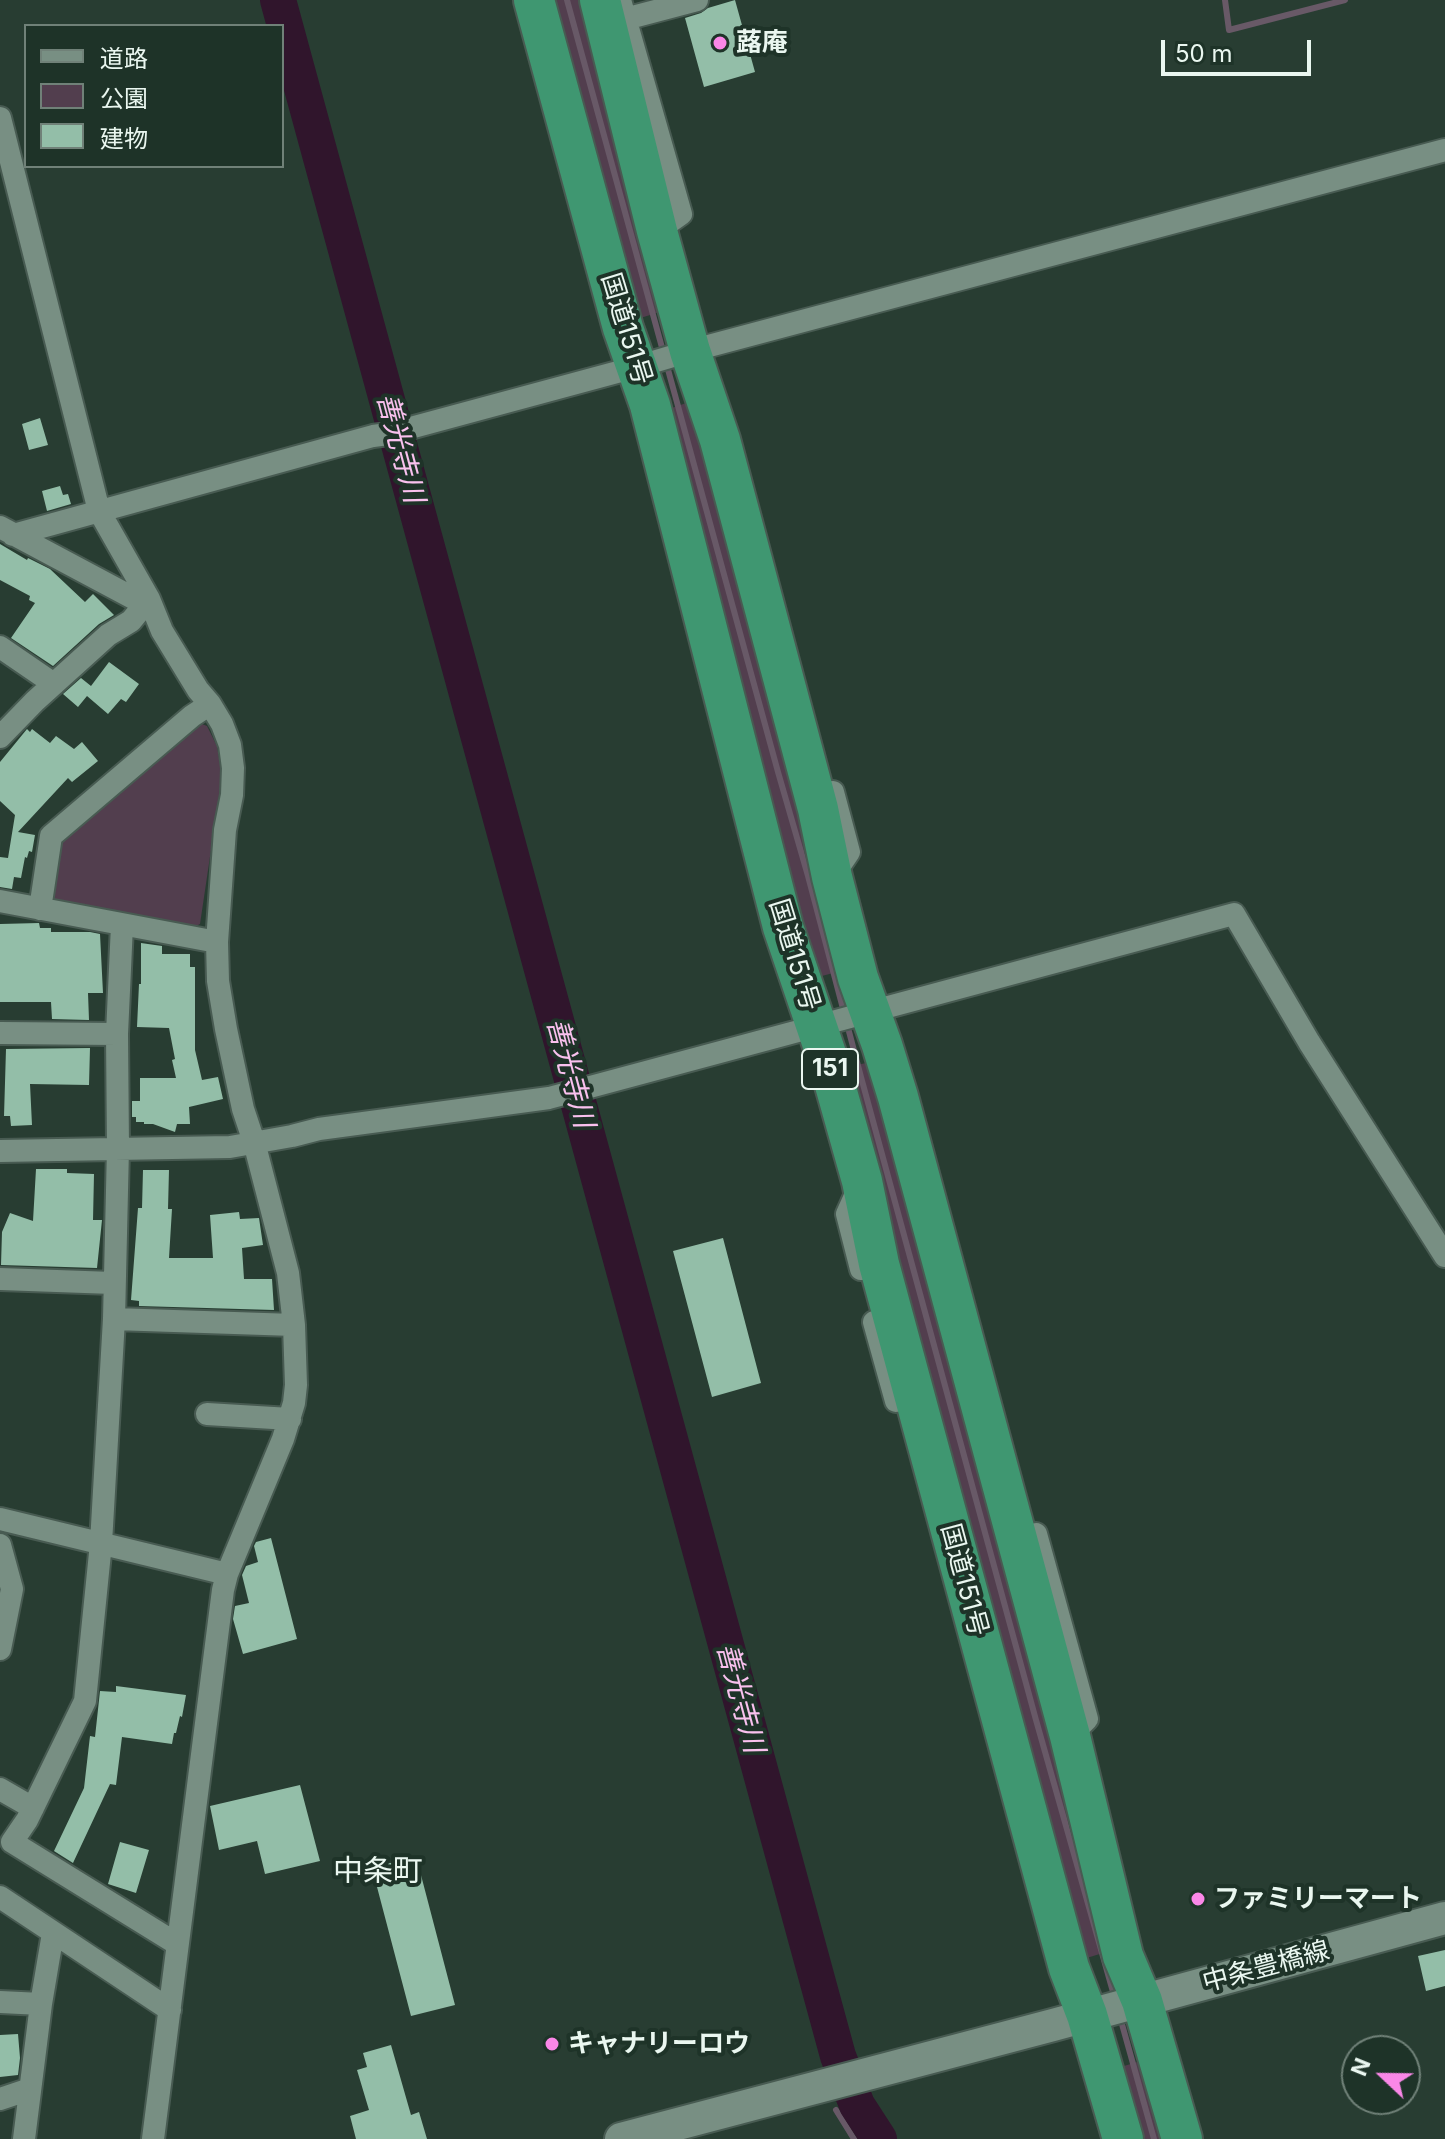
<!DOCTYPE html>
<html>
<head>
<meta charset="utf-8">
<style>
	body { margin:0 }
	#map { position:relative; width:1445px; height:2139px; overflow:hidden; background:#283d32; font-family:Inter,"Noto Sans JP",sans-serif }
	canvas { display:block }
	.legend { position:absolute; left:24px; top:24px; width:260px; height:144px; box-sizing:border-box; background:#1e3328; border:2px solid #708178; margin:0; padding:10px 14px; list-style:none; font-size:24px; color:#eaf7f0 }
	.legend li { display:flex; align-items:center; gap:16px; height:40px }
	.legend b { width:40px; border:2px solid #708178 }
	.north { position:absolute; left:1341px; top:2035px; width:80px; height:80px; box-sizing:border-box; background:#1e3328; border:2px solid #708178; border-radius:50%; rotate:292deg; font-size:22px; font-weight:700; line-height:32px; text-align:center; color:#eaf7f0 }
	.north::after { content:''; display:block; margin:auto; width:28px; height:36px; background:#fa87e7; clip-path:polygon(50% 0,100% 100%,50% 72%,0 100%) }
	.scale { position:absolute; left:1161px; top:40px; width:150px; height:36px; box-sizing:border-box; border:4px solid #eaf7f0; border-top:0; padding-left:10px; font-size:24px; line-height:28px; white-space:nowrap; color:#eaf7f0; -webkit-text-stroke:6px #1e3328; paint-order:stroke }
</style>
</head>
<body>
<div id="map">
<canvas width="1445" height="2139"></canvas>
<ul class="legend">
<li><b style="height:10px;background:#788f83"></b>道路</li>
<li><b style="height:22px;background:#523e4e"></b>公園</li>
<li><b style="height:22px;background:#93bea8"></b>建物</li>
</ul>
<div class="north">N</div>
<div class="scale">50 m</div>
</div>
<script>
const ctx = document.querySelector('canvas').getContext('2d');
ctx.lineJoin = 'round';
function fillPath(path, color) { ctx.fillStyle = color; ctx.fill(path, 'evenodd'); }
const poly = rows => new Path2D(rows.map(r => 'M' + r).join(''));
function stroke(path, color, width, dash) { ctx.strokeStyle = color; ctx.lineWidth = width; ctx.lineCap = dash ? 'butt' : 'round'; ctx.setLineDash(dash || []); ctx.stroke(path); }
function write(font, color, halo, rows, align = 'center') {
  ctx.font = font + ' Inter,"Noto Sans JP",sans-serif'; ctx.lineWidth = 8; ctx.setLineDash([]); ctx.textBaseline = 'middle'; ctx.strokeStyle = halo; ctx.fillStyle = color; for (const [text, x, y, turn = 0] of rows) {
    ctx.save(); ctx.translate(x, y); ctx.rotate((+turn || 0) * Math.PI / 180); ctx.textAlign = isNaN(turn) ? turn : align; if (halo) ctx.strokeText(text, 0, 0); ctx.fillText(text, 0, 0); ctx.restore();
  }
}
const green = poly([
	[547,0,586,0,663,311,634,320],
	[692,401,841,971,814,978,666,410],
	[197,722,207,726,217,746,222,776,200,924,194,927,54,904,50,897,61,836],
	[875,1061,1054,1718,1072,1847,1103,1953,1080,1960,848,1067],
	[1147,2059,1169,2139,1142,2139,1124,2066]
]);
const stream = poly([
	[567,0,778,772,808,876,861,1077,1036,1720,1115,1999],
	[1225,0,1229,30,1345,0],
	[1120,2017,1154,2139],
	[836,2110,854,2139]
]);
const river = poly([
	[278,0,838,2056,857,2105,879,2139]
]);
const building = poly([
	[735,0,755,72,704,87,685,18,701,13,708,8],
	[40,418,48,445,29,450,22,424],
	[60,486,63,495,68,494,71,504,47,511,42,491],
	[0,544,27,560,28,558,50,569,85,602,93,594,114,615,99,624,53,666,11,638,35,603,29,600,30,596,0,580],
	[109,662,139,684,126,702,121,699,108,714,87,696,78,707,63,694,81,678,91,686],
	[27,729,30,732,32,729,50,743,56,736,74,749,82,742,98,761,72,782,68,778,18,832,35,835,32,852,29,851,27,858,25,857,21,878,14,877,12,889,0,887,0,857,8,858,15,815,0,801,0,762],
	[39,923,40,928,51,928,51,932,90,932,100,934,103,993,88,993,89,1020,52,1019,51,1002,0,1002,0,924],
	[141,943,162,946,162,954,190,954,190,967,195,967,195,1050,202,1080,218,1077,223,1099,189,1107,190,1124,177,1124,175,1132,153,1124,144,1124,144,1122,136,1122,136,1117,132,1117,132,1101,140,1101,140,1078,176,1078,172,1060,175,1059,169,1028,137,1027,139,984,141,984],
	[90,1048,89,1085,30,1084,32,1125,11,1126,10,1116,4,1116,6,1049],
	[36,1169,67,1169,67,1173,94,1174,93,1220,102,1220,97,1268,1,1265,2,1232,10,1213,33,1221],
	[143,1170,169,1170,168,1209,172,1209,169,1258,213,1258,210,1215,239,1212,240,1219,259,1218,263,1245,242,1248,244,1279,272,1279,274,1310,139,1306,139,1301,131,1300,138,1208,142,1208],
	[723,1238,761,1383,712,1397,673,1251],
	[271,1538,297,1639,243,1654,233,1619,235,1606,249,1603,242,1575,246,1566,258,1562,254,1546,256,1542],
	[116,1686,186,1695,182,1717,180,1716,176,1733,174,1733,172,1744,122,1737,116,1785,110,1784,73,1863,54,1851,84,1788,90,1736,95,1737,100,1691,116,1692],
	[300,1785,320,1861,265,1874,257,1841,219,1850,210,1806],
	[120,1842,149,1850,136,1893,108,1884],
	[416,1856,455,2005,411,2016,372,1868],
	[1445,1950,1445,1986,1426,1991,1418,1956],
	[18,2034,20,2058,18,2075,0,2077,0,2035],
	[391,2045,411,2115,419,2112,427,2139,356,2139,350,2116,369,2110,357,2070,367,2067,363,2053]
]);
const street = poly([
	[620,0,681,214,657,231],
	[625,19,697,0],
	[0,118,99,511,149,599,162,631,198,690,210,704,222,724,230,745,233,768,232,795,225,830,217,942,218,981,226,1029,243,1109,254,1142,288,1273,294,1325,296,1385,294,1403,283,1439,227,1574,223,1590,153,2139],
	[0,527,135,599,149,599],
	[13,535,373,436,388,434,636,367,690,351,1445,150],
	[0,647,54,684],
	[0,737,35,701,108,635,131,621,149,599],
	[832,877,849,852,833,792],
	[0,901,217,942],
	[40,909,51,836,192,716,210,704],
	[122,925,117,1034,118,1148,114,1319,101,1543,85,1701,27,1820,12,1842,177,1944],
	[0,1033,117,1034],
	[0,1151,230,1147,292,1136,319,1129,549,1098,1234,914,1309,1042,1445,1256],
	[860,1185,847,1214,861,1269],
	[0,1279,113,1283],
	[114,1319,294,1325],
	[874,1322,896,1401],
	[207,1414,290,1419],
	[0,1519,227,1574],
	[1036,1534,1087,1719,1070,1736],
	[0,1545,12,1589,0,1649],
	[0,1789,33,1808],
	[0,1897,170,2010],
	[0,2002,41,2004],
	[0,2099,30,2089],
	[24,2139,41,2004,53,1933]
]);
const secondary = poly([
	[621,2139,1053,2025,1445,1918]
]);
const highway = poly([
	[534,0,623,328,650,405,783,927,828,1060,862,1181,879,1264,1069,1968,1087,2015,1123,2139],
	[600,0,657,231,690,351,720,440,818,809,832,877,858,978,882,1045,898,1097,1070,1736,1123,1956,1142,2001,1182,2139]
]);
const markers = [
	[720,43,8,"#fa87e7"],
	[1198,1899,8,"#fa87e7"],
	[552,2044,8,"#fa87e7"]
];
const shields = [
	[830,1069,56]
];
const shieldNames = [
	["151",830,1069]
];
const poiNames = [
	["蕗庵",736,43],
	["ファミリーマート",1214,1899],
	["キャナリーロウ",568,2044]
];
const streetNames = [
	["国道151号",626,329,73],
	["国道151号",794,955,73],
	["国道151号",964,1580,75],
	["中条豊橋線",1266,1967,-15]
];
const waterNames = [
	["善光寺川",400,448,75],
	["善光寺川",570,1073,75],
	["善光寺川",740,1698,75]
];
const quarterNames = [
	["中条町",378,1872]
];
fillPath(green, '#523e4e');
stroke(stream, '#685967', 6);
stroke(river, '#30152c', 36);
fillPath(building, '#93bea8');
stroke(street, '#485b52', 26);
stroke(secondary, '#485b52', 36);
stroke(highway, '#485b52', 44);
stroke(street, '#788f83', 22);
stroke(secondary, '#788f83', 32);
stroke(highway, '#3f9771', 40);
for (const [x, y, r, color] of markers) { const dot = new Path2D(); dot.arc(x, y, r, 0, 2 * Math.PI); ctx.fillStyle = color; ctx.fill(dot); stroke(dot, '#1e3328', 3); }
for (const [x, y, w] of shields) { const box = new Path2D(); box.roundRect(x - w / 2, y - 20, w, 40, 6); ctx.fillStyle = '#1e3328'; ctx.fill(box); stroke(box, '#eaf7f0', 2); }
write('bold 24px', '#eaf7f0', null, shieldNames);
write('bold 26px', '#eaf7f0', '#1e3328', poiNames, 'left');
write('26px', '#eaf7f0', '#1e3328', streetNames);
write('italic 28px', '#f9c1ee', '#1e3328', waterNames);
write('30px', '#eaf7f0', '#1e3328', quarterNames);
</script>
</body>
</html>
